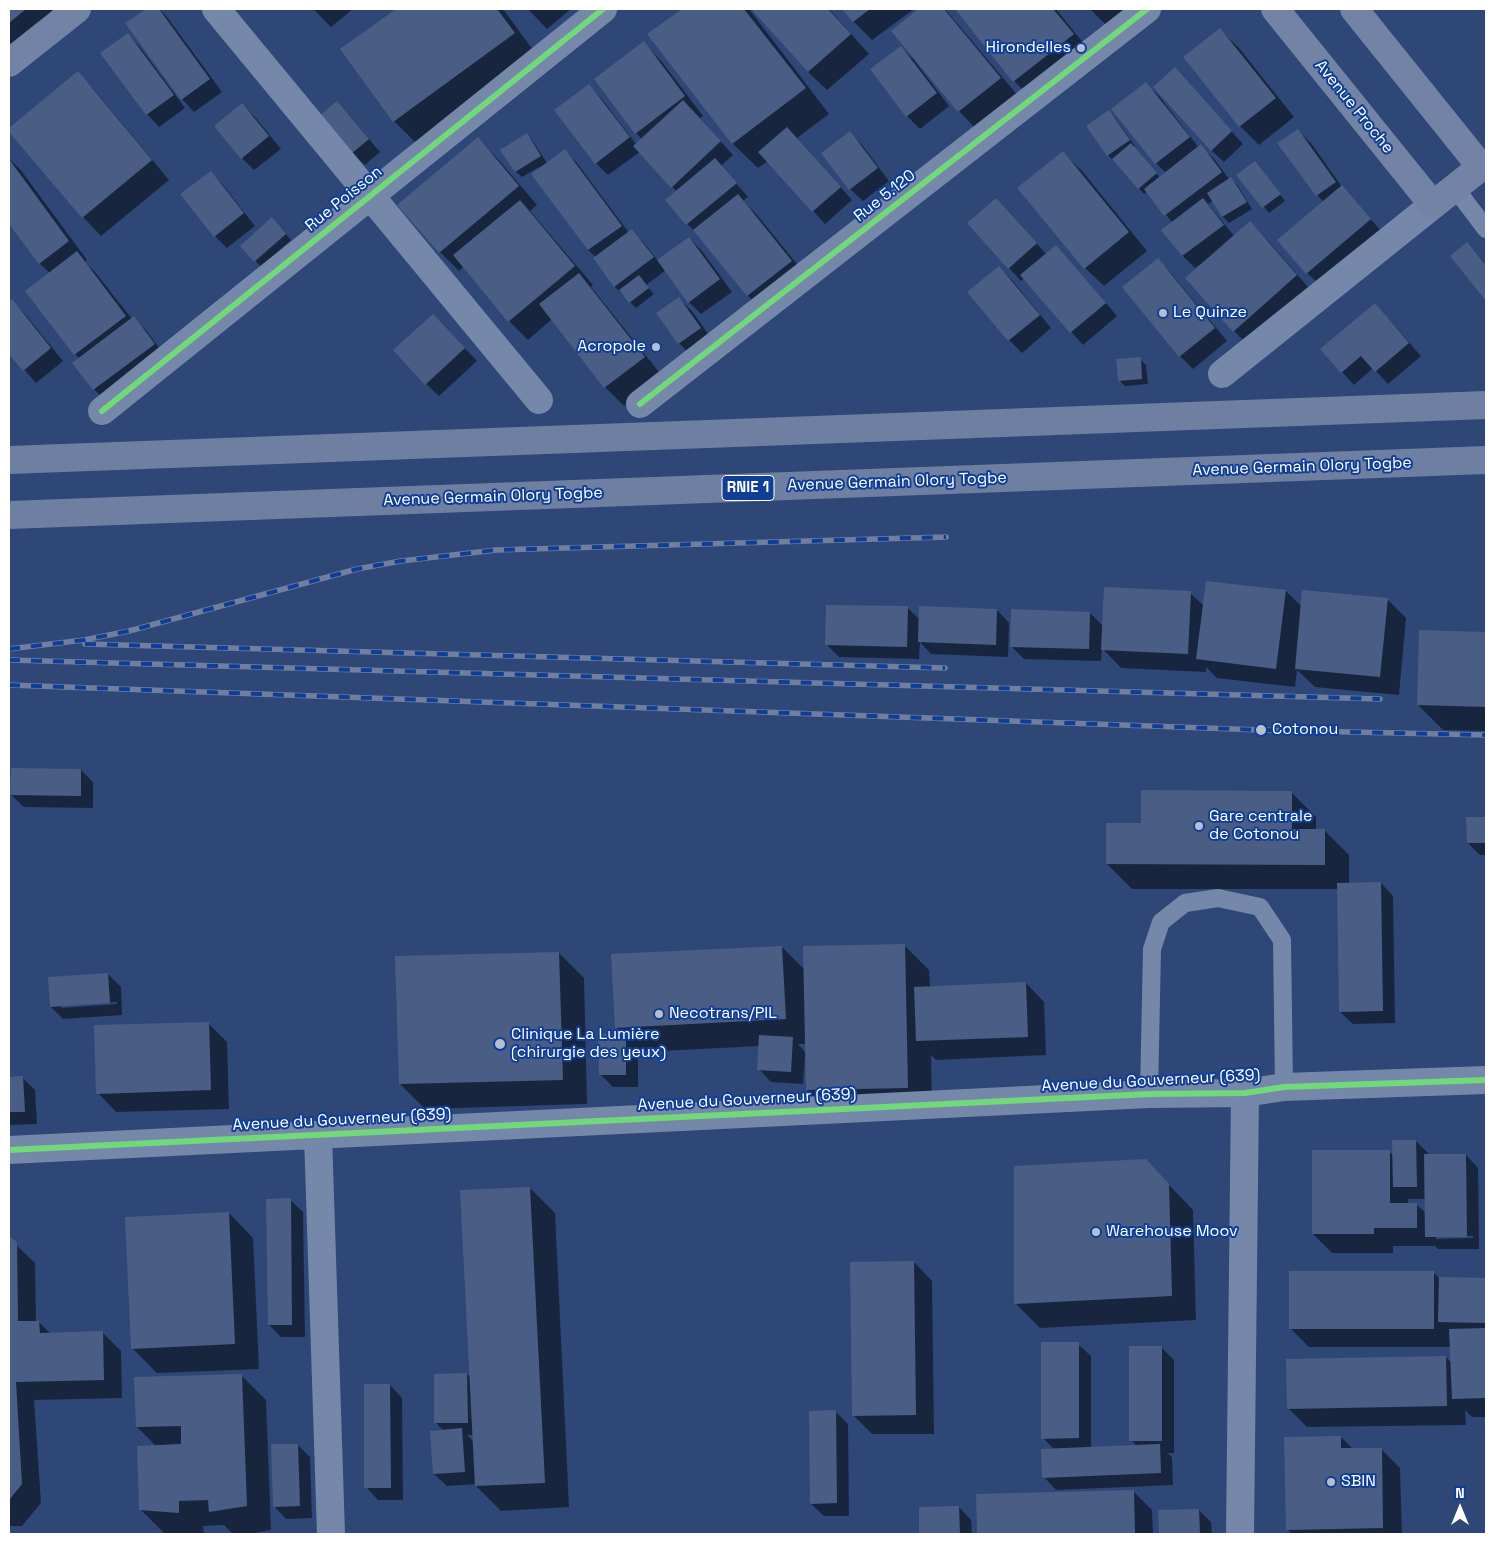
<!DOCTYPE html>
<html>
<head>
<meta charset="utf-8">
<style>
	body { margin:0 }
	#map { position:relative; width:1495px; height:1543px; overflow:hidden; background:#2e4777; font-family:"Space Grotesk",sans-serif }
	canvas { display:block }
	.frame { position:absolute; inset:0; border:10px solid #fff; pointer-events:none }
	.north { position:absolute; left:1435px; top:1483px; width:50px; height:50px; -webkit-text-stroke:4px #103e95; paint-order:stroke; rotate:0deg; font-size:14px; font-weight:700; line-height:20px; text-align:center; color:#fff }
	.north::after { content:''; display:block; margin:auto; width:18px; height:22px; background:#fff; clip-path:polygon(50% 0,100% 100%,50% 72%,0 100%) }
</style>
</head>
<body>
<div id="map">
<canvas width="1495" height="1543"></canvas>
<div class="frame"></div>
<div class="north">N</div>
</div>
<script>
const ctx = document.querySelector('canvas').getContext('2d');
ctx.lineJoin = 'round';
function fillPath(path, color) { ctx.fillStyle = color; ctx.fill(path, 'evenodd'); }
const poly = rows => new Path2D(rows.map(r => 'M' + r).join(''));
function stroke(path, color, width, dash) { ctx.strokeStyle = color; ctx.lineWidth = width; ctx.lineCap = dash ? 'butt' : 'round'; ctx.setLineDash(dash || []); ctx.stroke(path); }
function write(font, color, halo, rows, align = 'center') {
  ctx.font = font + ' "Space Grotesk",sans-serif'; ctx.lineWidth = 4; ctx.setLineDash([]); ctx.textBaseline = 'middle'; ctx.strokeStyle = halo; ctx.fillStyle = color; for (const [text, x, y, turn = 0] of rows) {
    ctx.save(); ctx.translate(x, y); ctx.rotate((+turn || 0) * Math.PI / 180); ctx.textAlign = isNaN(turn) ? turn : align; if (halo) ctx.strokeText(text, 0, 0); ctx.fillText(text, 0, 0); ctx.restore();
  }
}
const shadow = poly([
	[9,9,82,9,9,67],
	[148,9,159,9,167,17,222,92,194,112,182,99,127,24],
	[313,9,353,9,331,27],
	[398,9,503,9,539,58,419,146,394,121,342,49],
	[528,9,571,9,547,29],
	[684,9,749,9,829,114,797,138,852,200,825,224,768,161,758,168,733,144,649,35],
	[752,9,829,9,869,54,827,90,808,72],
	[844,9,914,9,872,40,854,22],
	[920,9,945,9,1019,97,977,130,959,111,893,31],
	[957,9,1056,9,1092,54,1033,100,1014,81],
	[1090,9,1139,9,1111,30],
	[1220,30,1239,48,1294,117,1259,145,1240,126,1185,57],
	[128,35,140,47,185,108,159,127,147,114],
	[644,43,662,62,703,116,700,118,733,155,721,166,748,197,743,201,757,215,810,280,767,314,748,296,700,236,687,224,677,192,640,152,608,175,596,163,588,85,601,98,636,144,642,139,636,133],
	[901,48,914,60,949,106,920,129,907,116,872,70],
	[77,73,96,92,169,180,101,236,83,217,9,130],
	[1187,82,1243,144,1224,162,1211,150],
	[1146,84,1159,96,1199,148,1201,146,1214,159,1230,180,1231,179,1237,185,1252,209,1229,223,1223,217,1213,201,1208,204,1235,237,1250,223,1269,242,1315,295,1253,350,1234,331,1201,266,1199,265,1195,268,1183,256,1163,230,1173,223,1147,192,1144,194,1108,155,1109,112,1115,118,1135,146,1134,147,1160,178,1166,173,1156,163],
	[337,103,349,115,380,152,365,165,352,153],
	[242,105,255,117,281,149,254,170,242,158],
	[1298,131,1311,143,1342,187,1382,232,1320,285,1307,273,1324,202,1317,195,1279,144],
	[850,133,862,145,889,181,863,201,850,189],
	[527,134,532,140,547,163,565,151,577,163,629,233,632,230,644,243,658,261,689,238,702,251,732,292,701,314,689,302,666,270,646,285,654,294,636,308,615,287,594,259,596,257,588,250,539,167,522,177,516,172,502,150],
	[478,139,497,158,537,205,530,211,593,285,591,287,663,377,624,406,605,387,552,319,528,340,509,321,464,266,459,271,440,252],
	[1063,153,1082,171,1147,251,1104,286,1085,268],
	[9,159,20,169,87,260,85,262,95,272,132,319,134,318,146,330,166,357,106,402,94,389,80,359,75,354,50,273,39,263,9,222],
	[1255,162,1285,201,1269,213,1238,175],
	[211,172,223,185,255,226,227,248,215,236],
	[1008,212,1046,254,1056,246,1117,316,1083,345,1024,278,1021,281,1009,268],
	[278,225,291,240,261,267,242,246],
	[1467,243,1486,264,1486,299,1452,256],
	[1158,260,1170,272,1227,341,1193,369,1180,356,1124,288],
	[999,268,1012,280,1051,328,1022,353,1009,340,969,293],
	[679,299,692,311,713,341,692,356,679,343,658,313],
	[12,301,24,313,63,361,36,383,9,352,9,303],
	[1375,304,1421,356,1388,384,1373,368,1354,385,1342,372],
	[445,328,477,361,439,396,426,384],
	[1140,359,1146,365,1148,384,1125,386,1119,380],
	[1286,591,1302,607,1387,599,1406,618,1399,695,1315,687,1297,670,1295,687,1217,678,1206,667,1206,672,1121,668,1102,648,1101,661,1024,659,1011,646,1090,613,1103,626,1190,593,1204,606],
	[907,607,920,620,997,610,1009,623,1008,657,931,654,920,642,919,659,839,657,827,645],
	[1420,632,1486,633,1486,731,1443,730,1418,705],
	[81,770,93,782,93,808,24,807,11,795],
	[1291,792,1316,817,1316,830,1324,830,1349,855,1349,884,1381,883,1393,896,1395,1023,1353,1024,1340,1012,1338,889,1132,889,1107,864,1142,825],
	[1486,818,1486,855,1480,855,1468,843,1467,819],
	[904,945,929,970,930,987,1026,983,1044,1002,1046,1055,936,1060,931,1055,932,1113,832,1115,807,1090,807,1056,805,1056,803,1084,771,1082,759,1069,760,1046,641,1052,638,1049,638,1087,613,1087,600,1074,625,1035,616,1027,782,947,805,970],
	[798,1044,806,1044,806,1053],
	[559,953,584,978,587,1104,425,1109,400,1084],
	[108,974,121,987,122,1015,63,1019,51,1007],
	[117,1002,117,1004,61,1008,61,1005],
	[208,1023,227,1042,229,1109,116,1112,98,1093],
	[9,1078,23,1078,35,1090,37,1124,9,1125],
	[1416,1141,1428,1153,1428,1156,1466,1155,1478,1168,1479,1249,1438,1249,1435,1246,1393,1246,1393,1253,1332,1253,1313,1234,1389,1152,1394,1156],
	[1408,1199,1426,1199,1426,1213,1417,1205,1408,1205],
	[1436,1236,1473,1236,1473,1238,1436,1239],
	[1146,1161,1193,1210,1196,1320,1040,1328,1015,1303],
	[530,1188,555,1213,569,1507,501,1511,476,1486,476,1484,447,1486,434,1474,444,1431,436,1423,467,1374,471,1378],
	[467,1435,474,1435,474,1442],
	[290,1200,303,1212,305,1337,281,1337,269,1325],
	[229,1213,253,1238,259,1369,157,1373,132,1348],
	[9,1238,35,1263,36,1322,39,1322,51,1334,102,1332,121,1351,122,1398,34,1400,41,1503,22,1526,9,1526],
	[914,1262,932,1281,934,1434,872,1434,853,1415],
	[1434,1273,1440,1279,1486,1279,1486,1417,1472,1417,1465,1410,1466,1425,1307,1427,1288,1408,1446,1357,1452,1364,1451,1347,1309,1347,1290,1328],
	[1078,1344,1091,1356,1091,1448,1137,1446,1131,1440,1161,1347,1174,1360,1174,1453,1167,1453,1172,1457,1173,1485,1056,1490,1044,1477,1054,1449,1043,1438],
	[241,1375,266,1400,271,1530,248,1534,233,1534,224,1525,203,1526,204,1534,165,1534,140,1509,156,1446,137,1427],
	[390,1385,402,1398,403,1500,378,1500,366,1487],
	[835,1411,848,1424,849,1516,824,1516,811,1504],
	[1341,1437,1353,1449,1381,1449,1400,1468,1402,1534,1292,1534,1287,1529],
	[298,1445,310,1457,312,1518,286,1519,274,1506],
	[1134,1492,1152,1510,1153,1534,978,1534,977,1495],
	[959,1507,971,1520,972,1534,921,1534,920,1508],
	[1199,1510,1211,1522,1212,1534,1160,1534,1159,1511]
]);
const building = poly([
	[9,9,26,9,9,23],
	[146,9,159,9,210,79,181,100,125,23],
	[396,9,497,9,515,33,393,122,340,49],
	[682,9,744,9,806,88,732,144,647,34],
	[751,9,828,9,851,34,808,72],
	[842,9,870,9,853,22],
	[918,9,944,9,1001,78,958,112,891,31],
	[955,9,1053,9,1074,34,1013,82],
	[1220,28,1276,98,1239,127,1183,57],
	[128,33,174,95,146,115,100,53],
	[644,41,685,96,635,134,594,79],
	[901,46,937,93,906,117,870,69],
	[1175,67,1232,131,1211,151,1153,87],
	[78,71,152,160,82,218,9,132,9,128],
	[1146,82,1190,137,1155,164,1111,109],
	[589,84,630,137,595,164,554,110],
	[683,100,721,141,671,188,633,146],
	[337,101,369,139,351,154,319,116],
	[242,103,269,136,241,159,214,126],
	[1109,110,1130,140,1107,156,1086,126],
	[787,127,841,187,812,212,758,152],
	[1298,129,1336,182,1316,196,1277,143],
	[850,131,878,168,849,190,821,153],
	[527,133,541,156,515,172,500,150],
	[478,137,519,186,439,253,397,205],
	[1131,143,1157,173,1138,189,1112,159],
	[1201,144,1222,172,1164,216,1144,189],
	[565,149,622,226,588,250,531,174],
	[1063,151,1129,232,1084,269,1017,188],
	[715,158,737,183,686,225,665,200],
	[9,159,69,241,39,264,9,224],
	[1255,161,1281,194,1262,208,1236,175],
	[211,171,244,213,214,237,180,194],
	[1231,177,1247,202,1222,217,1207,193],
	[1342,185,1371,219,1306,274,1277,240],
	[738,194,792,261,747,296,693,230],
	[996,198,1037,243,1008,269,967,223],
	[1203,198,1224,225,1182,256,1161,230],
	[520,200,575,266,508,322,453,255],
	[272,217,286,234,254,262,240,246],
	[1250,221,1297,275,1233,332,1185,278],
	[632,229,654,257,614,287,593,258],
	[689,237,720,279,688,303,657,260],
	[1467,242,1486,265,1486,301,1450,256],
	[1056,245,1106,303,1070,333,1020,275],
	[77,251,126,316,74,355,25,291],
	[1158,258,1215,328,1179,357,1122,287],
	[999,266,1040,315,1008,341,967,292],
	[579,273,645,357,604,388,539,304],
	[639,275,649,288,629,303,619,290],
	[679,297,701,328,678,344,656,313],
	[12,299,51,348,23,371,9,354,9,301],
	[1375,303,1409,343,1375,372,1361,356,1341,373,1320,349],
	[433,314,465,348,425,385,393,350],
	[134,316,155,344,93,390,72,363],
	[1141,357,1142,379,1118,381,1116,359],
	[1206,581,1286,590,1276,669,1196,659],
	[1104,587,1191,591,1188,654,1101,650],
	[1302,590,1388,598,1380,677,1295,669],
	[826,605,908,606,907,647,825,645],
	[919,606,997,609,996,645,918,642],
	[1011,609,1090,612,1089,649,1010,647],
	[1419,630,1486,632,1486,707,1417,705],
	[11,768,81,769,81,796,10,795],
	[1141,790,1292,791,1292,829,1325,829,1325,865,1106,864,1106,823,1141,823],
	[1466,817,1486,817,1486,843,1467,843],
	[1381,882,1383,1011,1339,1012,1337,883],
	[905,944,908,1088,806,1090,803,946],
	[782,946,786,1019,615,1028,611,954],
	[559,952,563,1080,399,1084,395,956],
	[108,973,110,1003,50,1007,48,977],
	[1026,982,1028,1037,916,1041,914,987],
	[209,1022,211,1090,96,1094,94,1025],
	[598,1034,626,1034,626,1075,599,1075],
	[759,1035,793,1037,791,1072,757,1070],
	[23,1076,25,1112,9,1112,9,1077],
	[1392,1140,1416,1140,1417,1187,1393,1187],
	[1312,1150,1390,1150,1390,1203,1417,1203,1417,1228,1374,1228,1374,1234,1312,1234],
	[1424,1154,1466,1154,1467,1237,1425,1237],
	[1146,1159,1169,1184,1172,1296,1014,1304,1014,1166],
	[530,1187,545,1483,475,1486,460,1190],
	[291,1198,292,1325,268,1325,266,1199],
	[229,1212,235,1344,131,1349,125,1217],
	[9,1236,17,1242,18,1321,39,1321,40,1333,103,1331,104,1380,16,1382,22,1484,9,1500],
	[914,1261,916,1415,852,1416,850,1262],
	[1289,1271,1434,1271,1434,1329,1289,1329],
	[1439,1277,1486,1278,1486,1323,1438,1322],
	[1486,1328,1486,1398,1452,1399,1449,1329],
	[1041,1342,1079,1342,1079,1438,1041,1439],
	[1129,1346,1162,1346,1162,1441,1129,1441],
	[1446,1356,1447,1406,1287,1409,1286,1359],
	[467,1373,468,1423,434,1423,434,1374],
	[242,1374,247,1506,209,1512,208,1500,179,1501,179,1513,139,1510,137,1446,181,1444,181,1426,136,1427,134,1377],
	[364,1384,390,1384,391,1488,364,1488],
	[836,1410,837,1503,810,1504,809,1411],
	[462,1428,465,1472,433,1474,430,1431],
	[1341,1436,1341,1448,1382,1448,1383,1528,1286,1530,1284,1437],
	[271,1444,298,1444,300,1506,273,1507],
	[1160,1444,1161,1473,1042,1478,1041,1449],
	[1134,1490,1135,1534,977,1534,976,1494],
	[959,1506,960,1534,919,1534,919,1507],
	[1199,1509,1200,1534,1159,1534,1158,1510]
]);
const lane = poly([
	[1455,188,1486,229],
	[1149,1094,1152,949,1161,922,1185,903,1218,898,1260,907,1282,940,1284,1087]
]);
const street = poly([
	[216,9,539,400],
	[1222,374,1433,205],
	[640,404,1147,9],
	[102,411,603,9],
	[318,1135,331,1534],
	[9,1150,1149,1094,1245,1093,1284,1087,1486,1080],
	[1240,1534,1245,1093]
]);
const secondary = poly([
	[1275,9,1433,205,1486,163],
	[1354,9,1481,167],
	[9,63,77,9]
]);
const highway = poly([
	[9,460,1486,405],
	[9,515,1486,460]
]);
const rail = poly([
	[85,644,945,668],
	[9,649,84,640,129,631,357,569,401,561,496,550,946,537],
	[9,660,1380,699],
	[9,685,1261,730,1486,735]
]);
const cycleway = poly([
	[640,404,1147,9],
	[102,411,603,9],
	[9,1150,1149,1094,1245,1093,1284,1087,1486,1080]
]);
const markers = [
	[1081,48,5,"#b6bfcf"],
	[1163,313,5,"#b6bfcf"],
	[656,347,5,"#b6bfcf"],
	[1261,730,6,"#b6bfcf"],
	[1199,826,5,"#b6bfcf"],
	[659,1014,5,"#b6bfcf"],
	[500,1044,6,"#b6bfcf"],
	[1096,1232,5,"#b6bfcf"],
	[1331,1482,5,"#b6bfcf"]
];
const shields = [
	[748,488,52]
];
const shieldNames = [
	["RNIE 1",748,488]
];
const poiNames = [
	["Hirondelles",1071,48,"right"],
	["Le Quinze",1173,313],
	["Acropole",646,347,"right"],
	["Cotonou",1272,730],
	["Gare centrale",1209,817],
	["de Cotonou",1209,835],
	["Necotrans/PIL",669,1014],
	["Clinique La Lumière",511,1035],
	["(chirurgie des yeux)",511,1053],
	["Warehouse Moov",1106,1232],
	["SBIN",1341,1482]
];
const streetNames = [
	["Avenue Proche",1354,107,51],
	["Rue 5.120",885,196,-38],
	["Rue Poisson",344,199,-39],
	["Avenue Germain Olory Togbe",1302,467,-2],
	["Avenue Germain Olory Togbe",897,482,-2],
	["Avenue Germain Olory Togbe",493,497,-2],
	["Avenue du Gouverneur (639)",1151,1081,-3],
	["Avenue du Gouverneur (639)",747,1100,-3],
	["Avenue du Gouverneur (639)",342,1120,-3]
];
fillPath(shadow, '#0007');
fillPath(building, '#4a5e85');
stroke(lane, '#7688a9', 18);
stroke(street, '#7688a9', 28);
stroke(secondary, '#7283a6', 28);
stroke(highway, '#6e7fa2', 28);
stroke(rail, '#6e7fa2', 5.5);
stroke(rail, '#103e95', 4, [11]);
stroke(cycleway, '#71d979', 6);
for (const [x, y, r, color] of markers) { const dot = new Path2D(); dot.arc(x, y, r, 0, 2 * Math.PI); ctx.fillStyle = color; ctx.fill(dot); stroke(dot, '#103e95', 2); }
for (const [x, y, w] of shields) { const box = new Path2D(); box.roundRect(x - w / 2, y - 12.5, w, 25, 4); ctx.fillStyle = '#103e95'; ctx.fill(box); stroke(box, '#fff', 1); }
write('bold 15px', '#fff', null, shieldNames);
write('16px', '#fff', '#103e95', poiNames, 'left');
write('16px', '#fff', '#103e95', streetNames);
</script>
</body>
</html>
